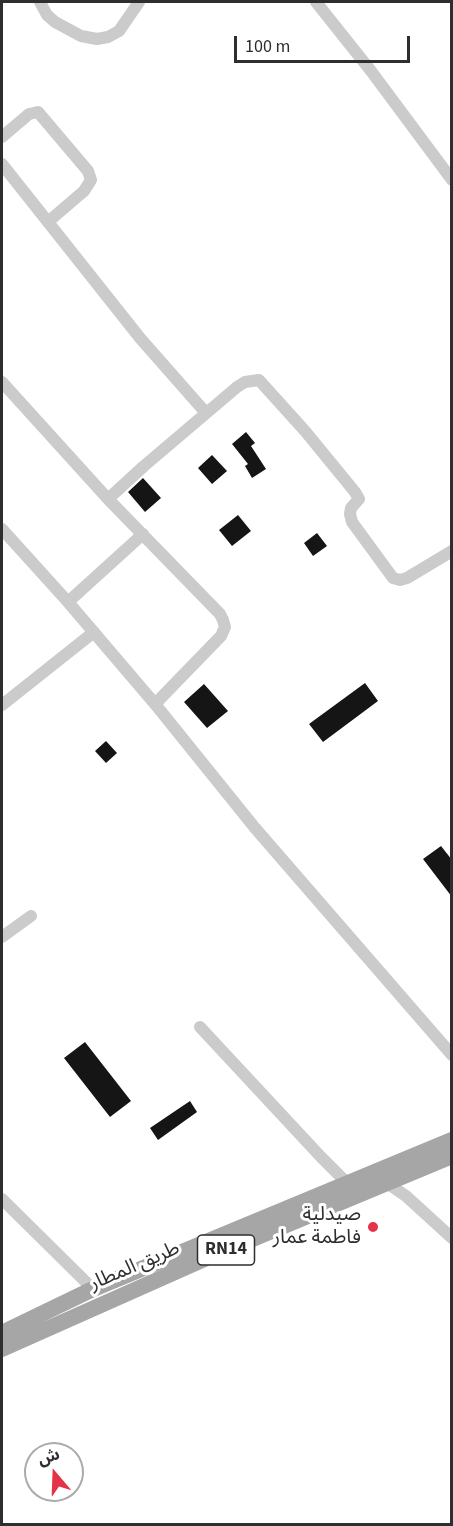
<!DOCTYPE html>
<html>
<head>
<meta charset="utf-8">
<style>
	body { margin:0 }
	#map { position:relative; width:453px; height:1526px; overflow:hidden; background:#fff; font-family:"Source Sans 3","Noto Sans Arabic",sans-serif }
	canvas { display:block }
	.frame { position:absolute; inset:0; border:3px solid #2e2e2e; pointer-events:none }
	.north { position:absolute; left:24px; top:1442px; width:60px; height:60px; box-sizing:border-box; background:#fff; border:2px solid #ababab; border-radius:50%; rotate:341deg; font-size:16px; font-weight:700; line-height:24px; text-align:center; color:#2e2e2e }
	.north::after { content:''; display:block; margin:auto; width:21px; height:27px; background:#e23349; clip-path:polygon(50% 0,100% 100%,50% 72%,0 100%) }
	.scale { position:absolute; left:234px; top:36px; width:176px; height:27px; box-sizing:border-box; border:3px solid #2e2e2e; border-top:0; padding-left:8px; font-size:18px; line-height:21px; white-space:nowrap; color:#2e2e2e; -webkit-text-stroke:4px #fff; paint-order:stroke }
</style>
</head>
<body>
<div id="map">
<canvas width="453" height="1526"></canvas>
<div class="frame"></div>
<div class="north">ش</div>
<div class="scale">100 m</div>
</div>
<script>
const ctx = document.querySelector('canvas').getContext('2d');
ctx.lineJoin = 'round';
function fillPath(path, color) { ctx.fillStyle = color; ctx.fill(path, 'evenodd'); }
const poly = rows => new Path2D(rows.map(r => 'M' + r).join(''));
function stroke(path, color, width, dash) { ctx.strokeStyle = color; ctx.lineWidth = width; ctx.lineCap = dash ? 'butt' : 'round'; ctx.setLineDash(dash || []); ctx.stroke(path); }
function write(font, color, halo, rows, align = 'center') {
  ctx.font = font + ' "Source Sans 3","Noto Sans Arabic",sans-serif'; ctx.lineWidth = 6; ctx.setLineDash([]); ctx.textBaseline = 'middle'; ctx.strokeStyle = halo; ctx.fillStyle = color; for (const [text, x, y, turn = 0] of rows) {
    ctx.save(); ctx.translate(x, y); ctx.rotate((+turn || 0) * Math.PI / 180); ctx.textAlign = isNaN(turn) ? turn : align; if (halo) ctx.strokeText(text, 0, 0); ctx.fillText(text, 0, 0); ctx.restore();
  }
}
const building = poly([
	[246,432,255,443,251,446,266,469,252,478,245,466,248,464,232,444],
	[212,455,227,471,212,484,198,468],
	[143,478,161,498,145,512,128,492],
	[238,515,251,531,232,546,219,530],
	[317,533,327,546,313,556,304,543],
	[365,683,378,701,323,742,309,724],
	[204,684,228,711,207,728,184,702],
	[106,741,117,753,106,763,95,751],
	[441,846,452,860,452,897,423,859],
	[85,1042,131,1101,110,1117,64,1058],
	[190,1101,197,1112,158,1140,150,1128]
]);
const minor = poly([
	[40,2,47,15,55,22,81,36,97,39,108,37,119,31,139,2],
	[316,2,371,71,452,180],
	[2,137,29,114,38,112,88,171,91,180,84,191,49,221],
	[2,164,140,338,206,413],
	[2,382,108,499,220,614,223,620,225,627,221,636,155,704],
	[108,499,144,466,237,387,245,382,259,380,305,431,355,492,359,499,351,508,350,514,352,522,393,578,400,580,407,578,452,551],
	[2,529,68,602,155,704,255,828,452,1055],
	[68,602,143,534],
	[2,705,94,632],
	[2,937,31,916],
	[200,1027,321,1157,347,1183],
	[387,1183,406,1196,452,1238],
	[2,1199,93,1289]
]);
const major = poly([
	[2,1333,93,1289,452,1140],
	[2,1349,209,1257,452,1156]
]);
const markers = [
	[373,1227,6,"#e23349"]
];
const shields = [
	[226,1250,57]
];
const shieldNames = [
	["RN14",226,1250]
];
const poiNames = [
	["صيدلية",361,1216],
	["فاطمة عمار",361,1239]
];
const streetNames = [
	["طريق المطار",135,1267,-23]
];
fillPath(building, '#151515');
stroke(minor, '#cbcbcb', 12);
stroke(major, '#a6a6a6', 16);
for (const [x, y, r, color] of markers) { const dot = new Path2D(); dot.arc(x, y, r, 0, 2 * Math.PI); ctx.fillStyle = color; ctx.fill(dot); stroke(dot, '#fff', 2); }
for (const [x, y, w] of shields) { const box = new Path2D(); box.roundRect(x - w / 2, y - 15, w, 30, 4.5); ctx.fillStyle = '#fff'; ctx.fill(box); stroke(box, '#2e2e2e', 1.5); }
write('bold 18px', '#2e2e2e', null, shieldNames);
write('20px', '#2e2e2e', '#fff', poiNames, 'right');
write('20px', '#2e2e2e', '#fff', streetNames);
</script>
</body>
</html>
